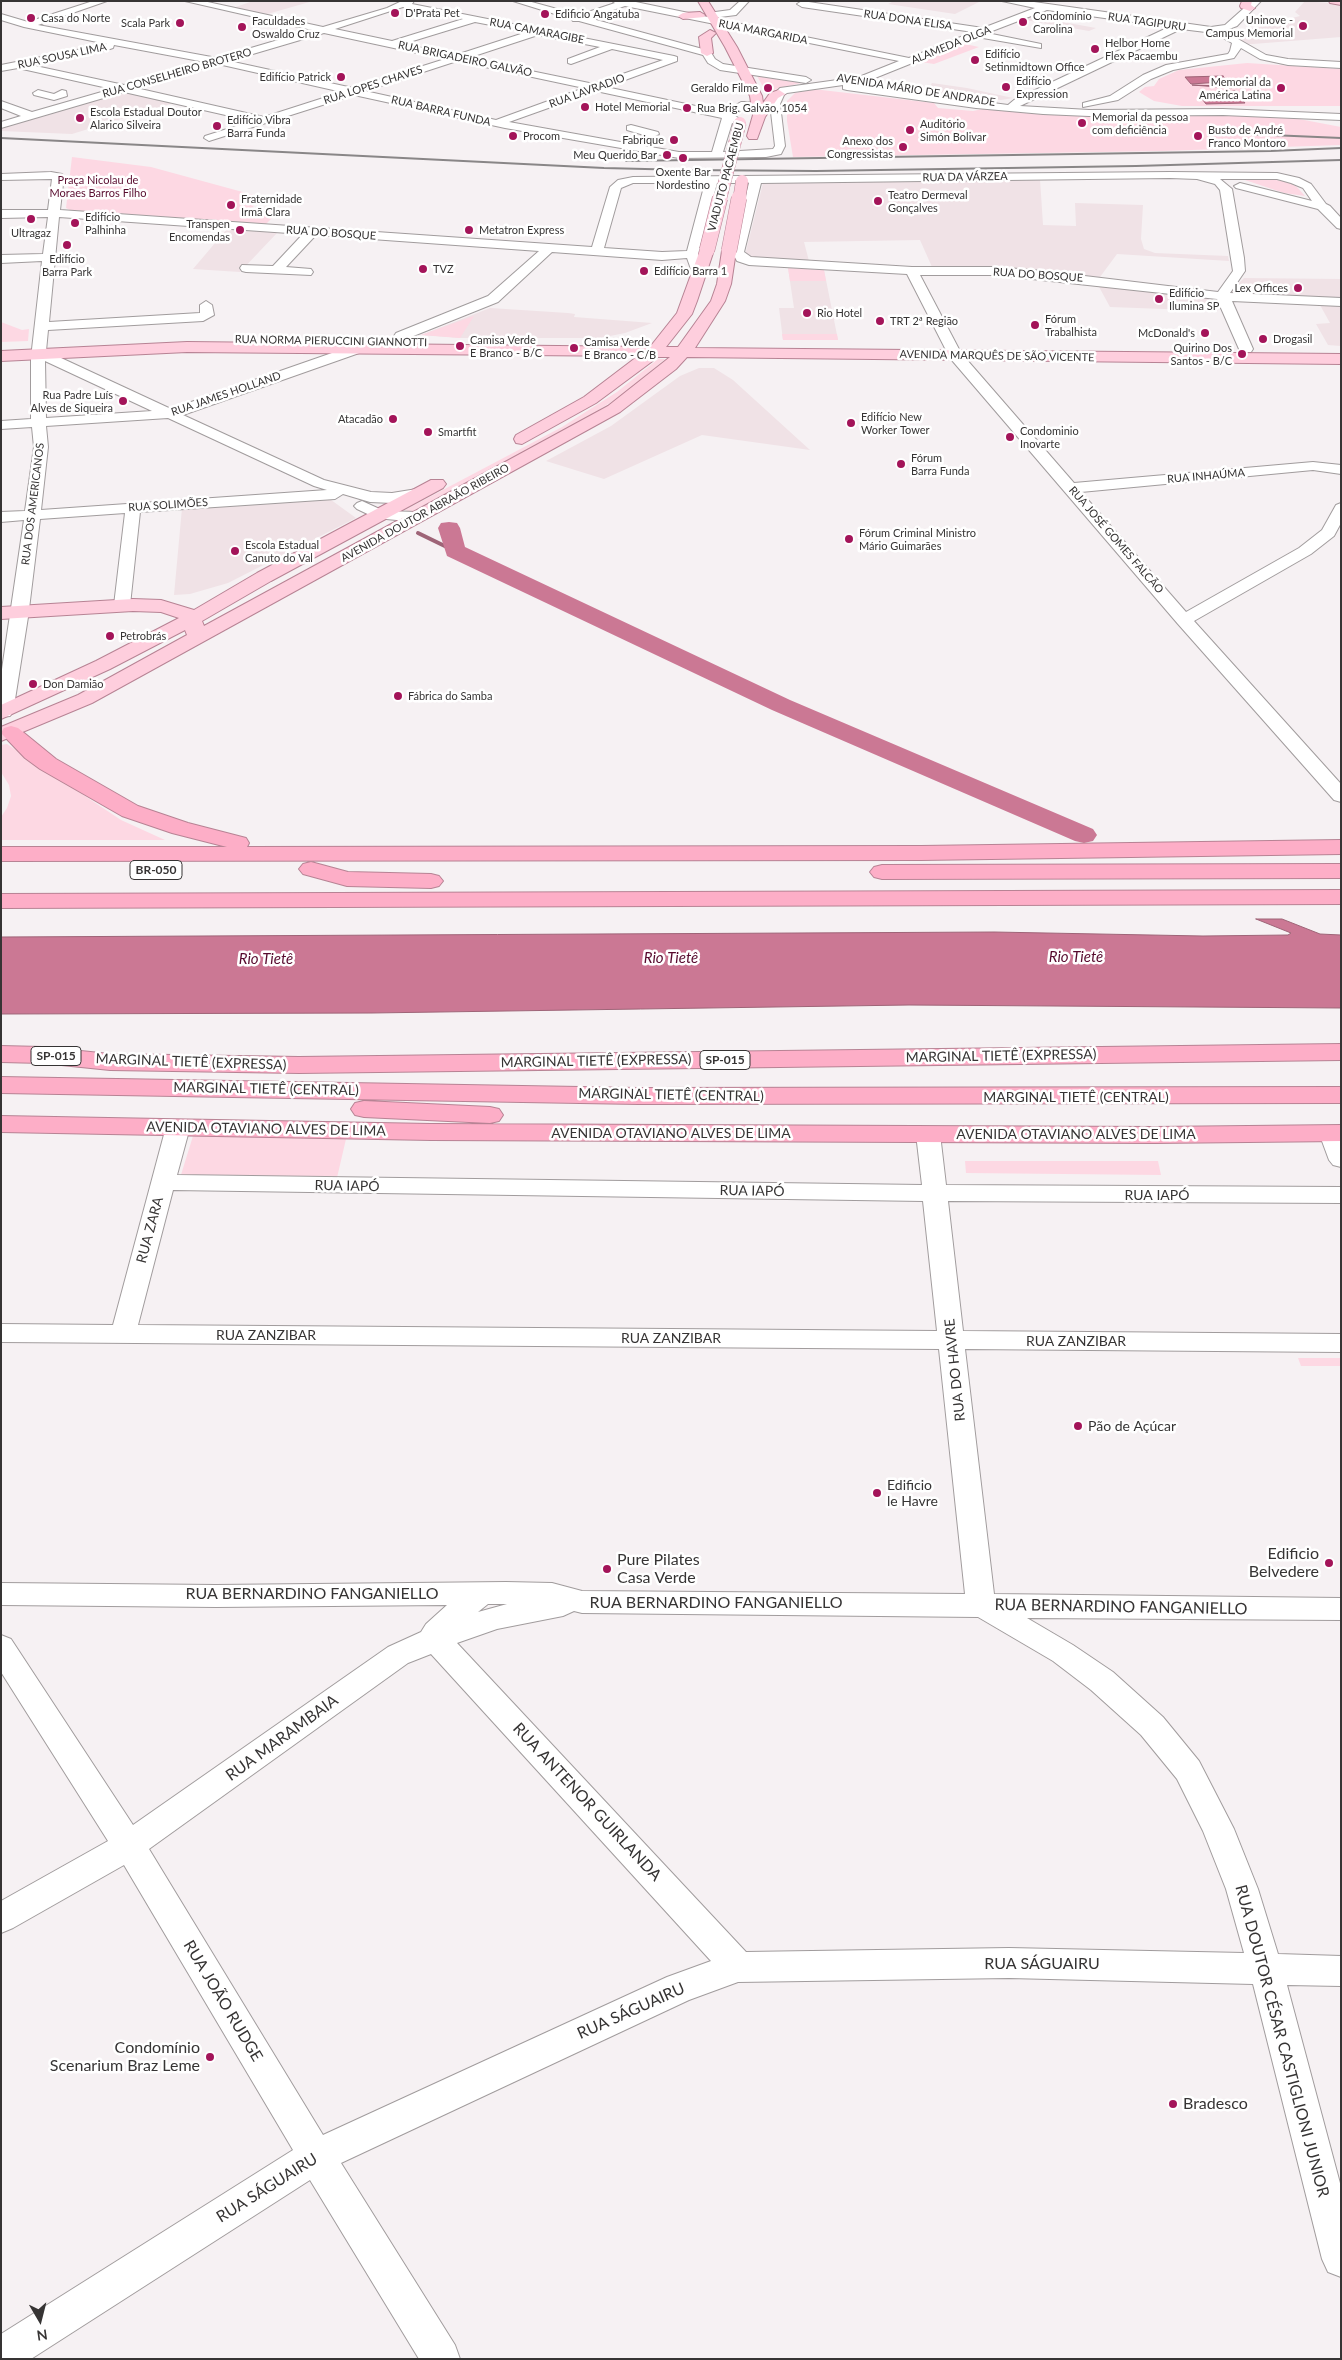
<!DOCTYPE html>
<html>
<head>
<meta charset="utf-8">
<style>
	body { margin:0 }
	#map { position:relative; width:1342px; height:2360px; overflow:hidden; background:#f6f1f3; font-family:Lato,sans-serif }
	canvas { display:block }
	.frame { position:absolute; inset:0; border:2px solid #363434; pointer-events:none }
	.north { position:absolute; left:15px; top:2295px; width:50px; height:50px; -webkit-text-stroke:4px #fff; paint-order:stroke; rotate:172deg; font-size:14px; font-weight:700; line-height:20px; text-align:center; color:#363434 }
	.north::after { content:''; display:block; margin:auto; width:18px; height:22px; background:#363434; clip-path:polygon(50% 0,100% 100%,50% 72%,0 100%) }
</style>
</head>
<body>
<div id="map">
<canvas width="1342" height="2360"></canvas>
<div class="frame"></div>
<div class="north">N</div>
</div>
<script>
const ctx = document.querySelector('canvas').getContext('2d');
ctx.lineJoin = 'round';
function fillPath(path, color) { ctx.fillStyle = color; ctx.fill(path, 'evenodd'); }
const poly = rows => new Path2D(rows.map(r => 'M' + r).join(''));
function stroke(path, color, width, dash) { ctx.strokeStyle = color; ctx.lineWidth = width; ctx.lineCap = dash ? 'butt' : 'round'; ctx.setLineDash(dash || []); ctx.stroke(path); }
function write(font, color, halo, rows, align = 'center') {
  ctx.font = font + ' Lato,sans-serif'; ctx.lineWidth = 5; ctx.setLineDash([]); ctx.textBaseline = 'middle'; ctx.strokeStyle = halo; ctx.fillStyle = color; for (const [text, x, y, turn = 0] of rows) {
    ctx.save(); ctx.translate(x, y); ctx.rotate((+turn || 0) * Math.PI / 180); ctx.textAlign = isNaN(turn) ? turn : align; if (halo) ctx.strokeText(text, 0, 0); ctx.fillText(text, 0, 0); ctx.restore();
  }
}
const built = poly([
	[253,1,313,1,264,15,233,8],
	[894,1,981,1,955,14,888,4],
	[1305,1,1341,4,1341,37,1253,44,1243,44,1236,39,1235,35,1238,32,1300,16,1295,12],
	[1032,16,1057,21,1096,28,1089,31,1025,20],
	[932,83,967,88,1013,98,1001,100,927,91],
	[124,91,173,103,72,134,1,131,1,128],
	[1040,179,1043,225,1076,226,1075,203,1143,205,1141,239,1144,249,1155,253,1228,256,1229,261,1117,254,1100,277,1012,268,932,267,920,240,804,242,809,261,754,259,745,255,763,183],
	[227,229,277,233,240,272,193,269],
	[788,268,824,270,838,340,783,340,779,308,794,308],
	[1244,278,1341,279,1341,299,1231,294,1230,292],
	[1098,285,1207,298,1213,301,1218,311,1110,307],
	[1320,305,1341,305,1341,346,1328,345,1316,324,1330,323],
	[490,308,568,313,575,314,574,317,652,323,625,333,600,338,460,338,421,335],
	[699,368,714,368,733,380,810,450,702,435,604,479,546,461,611,426,680,376],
	[327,497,356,518,228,583,190,594,174,595,182,508]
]);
const green = poly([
	[965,44,979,47,934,64,921,62],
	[1247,63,1341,69,1341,106,1182,106,1154,101,1139,92,1145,87,1154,86,1159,79,1179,70],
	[757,76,763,77,801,83,776,89,767,94],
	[813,89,934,103,938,108,973,111,983,109,1113,118,1214,114,1299,119,1341,127,1341,145,1162,151,793,157,787,121,787,101,795,93],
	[72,157,151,167,261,197,251,209,280,210,266,224,70,210,66,208],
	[1250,178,1287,181,1297,187,1305,196,1284,193,1245,180],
	[788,268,824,270,826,281,790,281],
	[474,316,460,338,421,335,471,317],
	[1,322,22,330,29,329,28,341,1,342],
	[782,334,837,334,838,340,783,340],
	[658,359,665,359,624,394,586,418,411,512,405,510,562,427,617,392],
	[7,744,121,820,165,840,1,840,1,817,7,808,11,796,9,785,1,772,1,745],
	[193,1136,346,1139,336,1182,180,1178],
	[965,1161,1158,1161,1161,1175,966,1173],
	[1298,1358,1341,1358,1341,1366,1301,1366]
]);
const water = poly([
	[1223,76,1232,88,1192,85,1224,86,1221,82,1191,84,1185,77,1223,76],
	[1235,91,1245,103,1206,104,1199,95,1235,91],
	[1256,919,1282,919,1320,934,1341,935,1341,1008,909,1005,372,1013,1,1014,1,937,994,932,1203,936,1288,935,1291,933,1256,919]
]);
const stream = poly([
	[418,533,455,551]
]);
const river = poly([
	[449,522,457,523,460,528,465,547,790,700,1093,829,1097,835,1093,841,1084,843,1075,841,772,710,447,556,438,528,441,523,449,522]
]);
const minor = poly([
	[93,1,107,1,38,25,217,58,312,30,185,1,203,1,323,27,387,8,402,1,414,1,412,4,674,56,677,57,677,61,606,87,724,112,741,102,749,102,749,106,734,115,745,123,740,126,732,123,723,152,773,149,775,146,770,104,774,94,780,88,859,77,899,61,625,6,589,18,710,51,715,59,723,64,806,77,811,80,806,83,720,70,708,63,703,55,579,21,573,21,571,19,513,1,528,1,579,15,615,3,612,1,631,1,708,17,708,13,730,10,740,1,749,1,736,15,712,18,909,58,973,32,802,7,797,4,802,1,983,28,1035,8,1002,1,1027,1,1211,27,1225,25,1252,1,1261,1,1237,26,1224,31,1266,55,1288,59,1341,62,1341,68,1288,65,1260,59,1241,48,1234,58,1173,70,1151,79,1118,100,1083,107,1083,103,1110,96,1143,75,1166,65,1228,54,1230,51,1232,43,1214,33,1181,29,1020,106,1089,110,1223,109,1341,114,1341,120,1223,115,1089,116,1043,114,976,108,847,90,843,89,843,85,787,93,784,95,780,104,785,146,781,154,766,157,679,158,505,128,354,95,209,141,204,138,205,136,252,121,124,92,1,128,1,122,21,116,1,108,1,101,32,112,112,89,18,68,1,71,1,65,107,44,24,27,1,20,1,14,28,22,93,1],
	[403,7,463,19,392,41,335,29,403,7],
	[1047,10,1169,27,1014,100,1008,105,850,84,865,82,977,37,1041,48,1041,44,987,33,1047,10],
	[475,22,527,32,456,55,403,44,475,22],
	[324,33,445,59,353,88,229,61,324,33],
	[538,35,600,47,568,59,568,63,571,64,612,49,663,60,594,84,468,58,538,35],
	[114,45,205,62,124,85,31,65,110,49,113,48,114,45],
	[457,61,584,88,496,120,365,91,457,61],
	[218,64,342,92,264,117,136,88,218,64],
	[596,91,722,118,712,152,679,152,639,145,659,134,658,132,631,125,627,126,627,130,644,135,626,143,509,122,596,91],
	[38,90,54,94,62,90,66,91,67,96,54,100,34,95,33,93,38,90],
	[51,172,62,174,64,176,60,210,592,247,610,187,618,180,633,177,1170,172,1277,173,1299,178,1311,184,1326,204,1330,206,1341,218,1341,229,1337,228,1318,209,1236,188,1234,186,1240,183,1312,201,1303,188,1291,183,1277,179,1220,179,1232,189,1244,258,1245,271,1230,293,1341,298,1341,306,1232,301,1253,349,1251,352,1241,352,1239,349,1217,299,995,275,920,275,961,353,1074,483,1313,462,1341,465,1341,474,1313,470,1081,492,1186,612,1299,548,1322,530,1336,505,1341,503,1341,523,1334,536,1311,554,1194,621,1341,784,1341,802,1334,800,1178,624,950,358,907,274,749,265,737,261,732,252,749,183,717,183,698,254,702,269,700,272,692,272,687,258,662,260,552,252,498,302,406,339,402,345,397,346,390,342,396,333,488,296,539,251,316,235,286,267,311,269,313,272,311,275,246,272,242,271,240,268,242,265,273,266,303,234,59,217,49,322,200,313,200,305,206,301,212,305,214,315,203,321,48,330,46,351,171,409,352,346,362,346,364,349,362,352,183,415,324,480,371,492,392,493,423,488,431,493,423,498,392,503,370,502,343,494,335,499,140,512,130,605,128,609,122,610,116,609,114,605,125,513,40,519,28,617,13,712,10,716,1,717,1,676,24,520,1,522,1,512,25,511,34,447,32,427,1,429,1,421,31,419,31,358,42,261,1,263,1,255,43,254,48,217,1,218,1,210,48,210,52,179,1,180,1,174,51,172],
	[1170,178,1197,179,1215,184,1220,190,1233,271,1218,292,1043,271,995,267,912,267,751,257,744,252,761,183,1170,178],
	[633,183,705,183,687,251,662,252,604,248,621,188,633,183],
	[45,361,152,411,46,418,45,361],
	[168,418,314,486,327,490,41,510,48,447,46,426,168,418],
	[362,501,384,511,417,512,422,514,425,517,422,520,417,522,376,518,357,509,354,506,357,503,362,501],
	[178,1120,186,1122,190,1127,177,1175,922,1185,916,1134,920,1129,928,1127,936,1129,940,1134,946,1185,1341,1187,1341,1203,948,1201,963,1331,1341,1334,1341,1352,965,1349,994,1594,1341,1598,1341,1620,1027,1618,1073,1645,1113,1672,1163,1717,1199,1761,1234,1829,1258,1889,1278,1954,1341,1956,1341,1986,1287,1985,1341,2187,1341,2277,1328,2272,1322,2259,1253,1984,1009,1978,738,1982,689,2000,341,2163,455,2345,460,2359,419,2359,310,2180,31,2359,1,2359,1,2334,293,2150,124,1865,13,1928,1,1933,1,1901,108,1841,1,1672,1,1635,11,1639,133,1825,388,1647,421,1632,426,1624,447,1605,216,1607,1,1605,1,1583,216,1585,506,1582,552,1583,582,1591,965,1594,939,1349,1,1342,1,1324,113,1325,166,1127,170,1122,178,1120],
	[173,1190,923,1201,937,1331,138,1325,173,1190],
	[488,1604,507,1604,478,1612,488,1604],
	[574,1611,582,1613,978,1617,1053,1661,1091,1690,1141,1735,1177,1779,1203,1831,1226,1889,1244,1953,1009,1948,746,1952,457,1643,497,1629,563,1616,574,1611],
	[431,1654,711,1961,667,1977,323,2135,149,1849,408,1663,431,1654],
	[1331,1126,1341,1130,1341,1167,1333,1165,1329,1160,1319,1133,1323,1128,1331,1126]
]);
const major = poly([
	[698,1,708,1,737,47,762,96,763,103,770,93,779,90,785,94,778,98,765,117,757,139,749,139,747,136,753,115,750,96,725,47,698,1],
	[1242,1,1252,1,1251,5,1255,8,1250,11,1241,8,1240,6,1242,1],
	[1329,1,1341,1,1341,5,1330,3,1329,1],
	[700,12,705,15,704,17,683,19,678,16,683,13,700,12],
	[710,30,716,33,711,38,713,53,707,56,701,53,699,37,710,30],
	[707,246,714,250,697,301,692,314,666,347,678,347,711,301,717,284,722,251,729,247,736,251,731,284,725,301,695,348,1341,354,1341,364,687,357,676,369,620,412,92,703,1,741,1,727,78,695,187,635,185,630,110,669,1,719,1,705,96,661,179,618,161,612,133,611,1,619,1,607,133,599,161,600,194,610,257,573,431,480,443,480,446,484,443,488,271,581,202,621,204,626,608,406,670,357,658,357,596,403,522,444,516,443,514,439,516,435,584,397,638,356,187,352,1,361,1,351,187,342,650,347,677,313,700,250,707,246]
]);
const highway = poly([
	[11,726,18,728,56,759,138,806,188,823,246,838,249,843,247,847,921,846,1341,840,1341,854,921,860,1,861,1,847,227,847,172,833,122,816,40,769,25,758,1,733,4,728,11,726],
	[311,862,348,872,431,874,439,876,443,881,439,886,431,888,347,886,303,874,299,869,303,864,311,862],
	[1341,864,1341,878,882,879,874,877,870,872,874,867,882,865,1341,864],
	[1341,890,1341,904,1,908,1,894,1341,890],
	[1341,1044,1341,1060,299,1073,110,1070,42,1063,1,1062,1,1046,42,1047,110,1054,299,1057,1341,1044],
	[1,1077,638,1088,1341,1087,1341,1103,638,1104,1,1093,1,1077],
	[364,1101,490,1107,499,1109,503,1115,499,1121,490,1123,364,1117,355,1115,351,1109,355,1103,364,1101],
	[1,1116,431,1124,1155,1127,1341,1125,1341,1141,1155,1143,431,1140,1,1132,1,1116]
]);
const rail = poly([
	[1247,134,1341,138],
	[1,138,604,168,686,170,816,171,1136,166,1341,160],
	[626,161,1271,151,1341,148]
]);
const majorBridgeFar1 = poly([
	[720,200,740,123],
	[739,200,742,181]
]);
const majorBridge = poly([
	[707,250,720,198],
	[729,251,739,198]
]);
const markers = [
	[395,13,5,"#a31459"],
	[545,14,5,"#a31459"],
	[31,18,5,"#a31459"],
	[1023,22,5,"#a31459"],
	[180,23,5,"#a31459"],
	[1303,26,5,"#a31459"],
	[242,27,5,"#a31459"],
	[1095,49,5,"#a31459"],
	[975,60,5,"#a31459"],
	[341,77,5,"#a31459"],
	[1006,87,5,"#a31459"],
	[768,88,5,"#a31459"],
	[1281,88,5,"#a31459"],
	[585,107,5,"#a31459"],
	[687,108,5,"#a31459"],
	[80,118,5,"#a31459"],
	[1082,123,5,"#a31459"],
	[217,126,5,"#a31459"],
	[910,130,5,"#a31459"],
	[513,136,5,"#a31459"],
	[1198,136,5,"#a31459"],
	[674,140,5,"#a31459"],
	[903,147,5,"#a31459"],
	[667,155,5,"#a31459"],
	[683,158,5,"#a31459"],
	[878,201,5,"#a31459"],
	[231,205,5,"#a31459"],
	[31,219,5,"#a31459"],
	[75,223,5,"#a31459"],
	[240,230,5,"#a31459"],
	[469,230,5,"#a31459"],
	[67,245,5,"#a31459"],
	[423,269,5,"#a31459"],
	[644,271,5,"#a31459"],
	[1298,288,5,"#a31459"],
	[1159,299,5,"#a31459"],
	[807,313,5,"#a31459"],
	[880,321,5,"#a31459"],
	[1035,325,5,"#a31459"],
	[1205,333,5,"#a31459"],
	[1263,339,5,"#a31459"],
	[460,346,5,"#a31459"],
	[574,348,5,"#a31459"],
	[1242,354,5,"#a31459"],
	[123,401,5,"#a31459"],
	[393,419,5,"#a31459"],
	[851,423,5,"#a31459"],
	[428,432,5,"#a31459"],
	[1010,437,5,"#a31459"],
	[901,464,5,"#a31459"],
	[849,539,5,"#a31459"],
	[235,551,5,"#a31459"],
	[110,636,5,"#a31459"],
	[33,684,5,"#a31459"],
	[398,696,5,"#a31459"],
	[1078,1426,5,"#a31459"],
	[877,1493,5,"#a31459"],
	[1329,1563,5,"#a31459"],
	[607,1569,5,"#a31459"],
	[210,2057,5,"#a31459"],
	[1173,2104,5,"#a31459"]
];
const farPoinames = [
	["D'Prata Pet",405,13],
	["Edificio Angatuba",555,14],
	["Condomínio",1033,16],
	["Carolina",1033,29],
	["Casa do Norte",41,18],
	["Uninove -",1293,20,"right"],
	["Campus Memorial",1293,33,"right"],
	["Faculdades",252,21],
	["Oswaldo Cruz",252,34],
	["Scala Park",170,23,"right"],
	["Helbor Home",1105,43],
	["Flex Pacaembu",1105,56],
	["Edifício",985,54],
	["Setinmidtown Office",985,67],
	["Edifício Patrick",331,77,"right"],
	["Edifício",1016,81],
	["Expression",1016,94],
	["Memorial da",1271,82,"right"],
	["América Latina",1271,95,"right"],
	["Geraldo Filme",758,88,"right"],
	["Hotel Memorial",595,107],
	["Rua Brig. Galvão, 1054",697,108],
	["Escola Estadual Doutor",90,112],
	["Alarico Silveira",90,125],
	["Memorial da pessoa",1092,117],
	["com deficiência",1092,130],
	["Edifício Vibra",227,120],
	["Barra Funda",227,133],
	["Auditório",920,124],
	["Simón Bolivar",920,137],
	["Busto de André",1208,130],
	["Franco Montoro",1208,143],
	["Procom",523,136],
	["Fabrique",664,140,"right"],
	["Anexo dos",893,141,"right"],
	["Congressistas",893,154,"right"],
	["Meu Querido Bar",657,155,"right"],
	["Oxente Bar",683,172,"center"],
	["Nordestino",683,185,"center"],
	["Teatro Dermeval",888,195],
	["Gonçalves",888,208],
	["Fraternidade",241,199],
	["Irmã Clara",241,212],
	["Edifício",85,217],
	["Palhinha",85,230],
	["Transpen",230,224,"right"],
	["Encomendas",230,237,"right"],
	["Metatron Express",479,230],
	["Ultragaz",31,233,"center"],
	["Edifício",67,259,"center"],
	["Barra Park",67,272,"center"],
	["TVZ",433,269],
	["Edifício Barra 1",654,271],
	["Lex Offices",1288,288,"right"],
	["Edifício",1169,293],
	["Ilumina SP",1169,306],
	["Rio Hotel",817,313],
	["Fórum",1045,319],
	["Trabalhista",1045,332],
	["TRT 2ª Região",890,321],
	["McDonald's",1195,333,"right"],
	["Drogasil",1273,339],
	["Camisa Verde",470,340],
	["E Branco - B/C",470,353],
	["Camisa Verde",584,342],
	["E Branco - C/B",584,355],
	["Quirino Dos",1232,348,"right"],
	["Santos - B/C",1232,361,"right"],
	["Rua Padre Luís",113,395,"right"],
	["Alves de Siqueira",113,408,"right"],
	["Edifício New",861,417],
	["Worker Tower",861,430],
	["Atacadão",383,419,"right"],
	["Condominio",1020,431],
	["Inovarte",1020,444],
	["Smartfit",438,432],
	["Fórum",911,458],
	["Barra Funda",911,471],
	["Fórum Criminal Ministro",859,533],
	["Mário Guimarães",859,546],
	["Escola Estadual",245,545],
	["Canuto do Val",245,558],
	["Petrobrás",120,636],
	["Don Damião",43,684],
	["Fábrica do Samba",408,696]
];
const farStreetnames = [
	["RUA DONA ELISA",908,20,8],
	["RUA TAGIPURU",1147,22,8],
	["RUA CAMARAGIBE",537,31,11],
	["RUA MARGARIDA",763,32,11],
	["ALAMEDA OLGA",951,45,-22],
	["RUA SOUSA LIMA",62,56,-12],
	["RUA BRIGADEIRO GALVÃO",465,59,12],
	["RUA CONSELHEIRO BROTERO",177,73,-16],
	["RUA LOPES CHAVES",373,85,-18],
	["AVENIDA MÁRIO DE ANDRADE",916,90,9],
	["RUA LAVRADIO",587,91,-20],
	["RUA BARRA FUNDA",441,111,13],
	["VIADUTO PACAEMBU",726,177,-75],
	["RUA DA VÁRZEA",965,177,-1],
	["RUA DO BOSQUE",331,233,4],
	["RUA DO BOSQUE",1038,275,4],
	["RUA NORMA PIERUCCINI GIANNOTTI",331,341,1],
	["AVENIDA MARQUÊS DE SÃO VICENTE",997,356,1],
	["RUA JAMES HOLLAND",226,394,-19],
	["RUA INHAÚMA",1206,476,-5],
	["RUA DOS AMERICANOS",33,504,-83],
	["RUA SOLIMÕES",168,505,-4],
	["AVENIDA DOUTOR ABRAÃO RIBEIRO",425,513,-29],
	["RUA JOSÉ GOMES FALCÃO",1116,540,49]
];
const farParknames = [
	["Praça Nicolau de",98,180],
	["Moraes Barros Filho",98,193]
];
const shields = [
	[156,870,52],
	[56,1056,50],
	[725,1060,50]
];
const shieldNames = [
	["BR-050",156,870],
	["SP-015",56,1056],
	["SP-015",725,1060]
];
const streetNames = [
	["MARGINAL TIETÊ (EXPRESSA)",1001,1056,-1],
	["MARGINAL TIETÊ (EXPRESSA)",596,1061,-1],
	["MARGINAL TIETÊ (EXPRESSA)",191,1062,2],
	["MARGINAL TIETÊ (CENTRAL)",266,1089,1],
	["MARGINAL TIETÊ (CENTRAL)",671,1095,1],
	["MARGINAL TIETÊ (CENTRAL)",1076,1097],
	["AVENIDA OTAVIANO ALVES DE LIMA",266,1129,1],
	["AVENIDA OTAVIANO ALVES DE LIMA",671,1133],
	["AVENIDA OTAVIANO ALVES DE LIMA",1076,1134],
	["RUA IAPÓ",347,1186,1],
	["RUA IAPÓ",752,1191,1],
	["RUA IAPÓ",1157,1195],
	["RUA ZARA",150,1230,-75],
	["RUA ZANZIBAR",266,1335],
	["RUA ZANZIBAR",671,1338],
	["RUA ZANZIBAR",1076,1341],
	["RUA DO HAVRE",955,1370,-96]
];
const poiNames = [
	["Pão de Açúcar",1088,1426],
	["Edificio",887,1485],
	["le Havre",887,1501]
];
const waterNames = [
	["Rio Tietê",1076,957],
	["Rio Tietê",671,958],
	["Rio Tietê",266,959]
];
const nearPoinames = [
	["Edificio",1319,1554],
	["Belvedere",1319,1572],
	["Pure Pilates",617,1560,"left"],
	["Casa Verde",617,1578,"left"],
	["Condomínio",200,2048],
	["Scenarium Braz Leme",200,2066],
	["Bradesco",1183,2104,"left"]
];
const nearStreetnames = [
	["RUA BERNARDINO FANGANIELLO",312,1594],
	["RUA BERNARDINO FANGANIELLO",716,1603],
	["RUA BERNARDINO FANGANIELLO",1121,1607,1],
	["RUA MARAMBAIA",282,1738,-36],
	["RUA ANTENOR GUIRLANDA",587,1802,47],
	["RUA SÁGUAIRU",1042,1964],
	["RUA JOÃO RUDGE",223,2001,59],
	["RUA SÁGUAIRU",631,2011,-24],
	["RUA DOUTOR CÉSAR CASTIGLIONI JUNIOR",1282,2041,75],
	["RUA SÁGUAIRU",267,2188,-32]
];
fillPath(built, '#f0e2e6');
fillPath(green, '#fdd8e3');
fillPath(water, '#cb7894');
stroke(water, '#9e6477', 1);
stroke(stream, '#9e6477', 4);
fillPath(river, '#cb7894');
stroke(minor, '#a19c9d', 2);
stroke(major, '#b78394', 2);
stroke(highway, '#b78394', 2);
fillPath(minor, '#fff');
fillPath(major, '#fecedd');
fillPath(highway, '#fdaec7');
stroke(rail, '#898687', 2);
stroke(majorBridgeFar1, '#b78394', 13, []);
stroke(majorBridge, '#b78394', 16, []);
stroke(majorBridgeFar1, '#fecedd', 12);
stroke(majorBridge, '#fecedd', 15);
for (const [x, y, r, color] of markers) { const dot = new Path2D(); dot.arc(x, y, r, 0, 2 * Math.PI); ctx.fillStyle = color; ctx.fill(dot); stroke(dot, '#fff', 2); }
write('11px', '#363434', '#fff', farPoinames, 'left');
write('11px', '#363434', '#fff', farStreetnames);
write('11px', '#590d2f', '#fff', farParknames);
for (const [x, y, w] of shields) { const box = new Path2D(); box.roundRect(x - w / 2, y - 9.5, w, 19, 4); ctx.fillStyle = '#fff'; ctx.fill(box); stroke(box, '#363434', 1); }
write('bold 12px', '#363434', null, shieldNames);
write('14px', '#363434', '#fff', streetNames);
write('14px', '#363434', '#fff', poiNames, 'left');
write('italic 15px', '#570a2e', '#fff', waterNames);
write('16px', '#363434', '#fff', nearPoinames, 'right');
write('16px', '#363434', '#fff', nearStreetnames);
</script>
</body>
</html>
